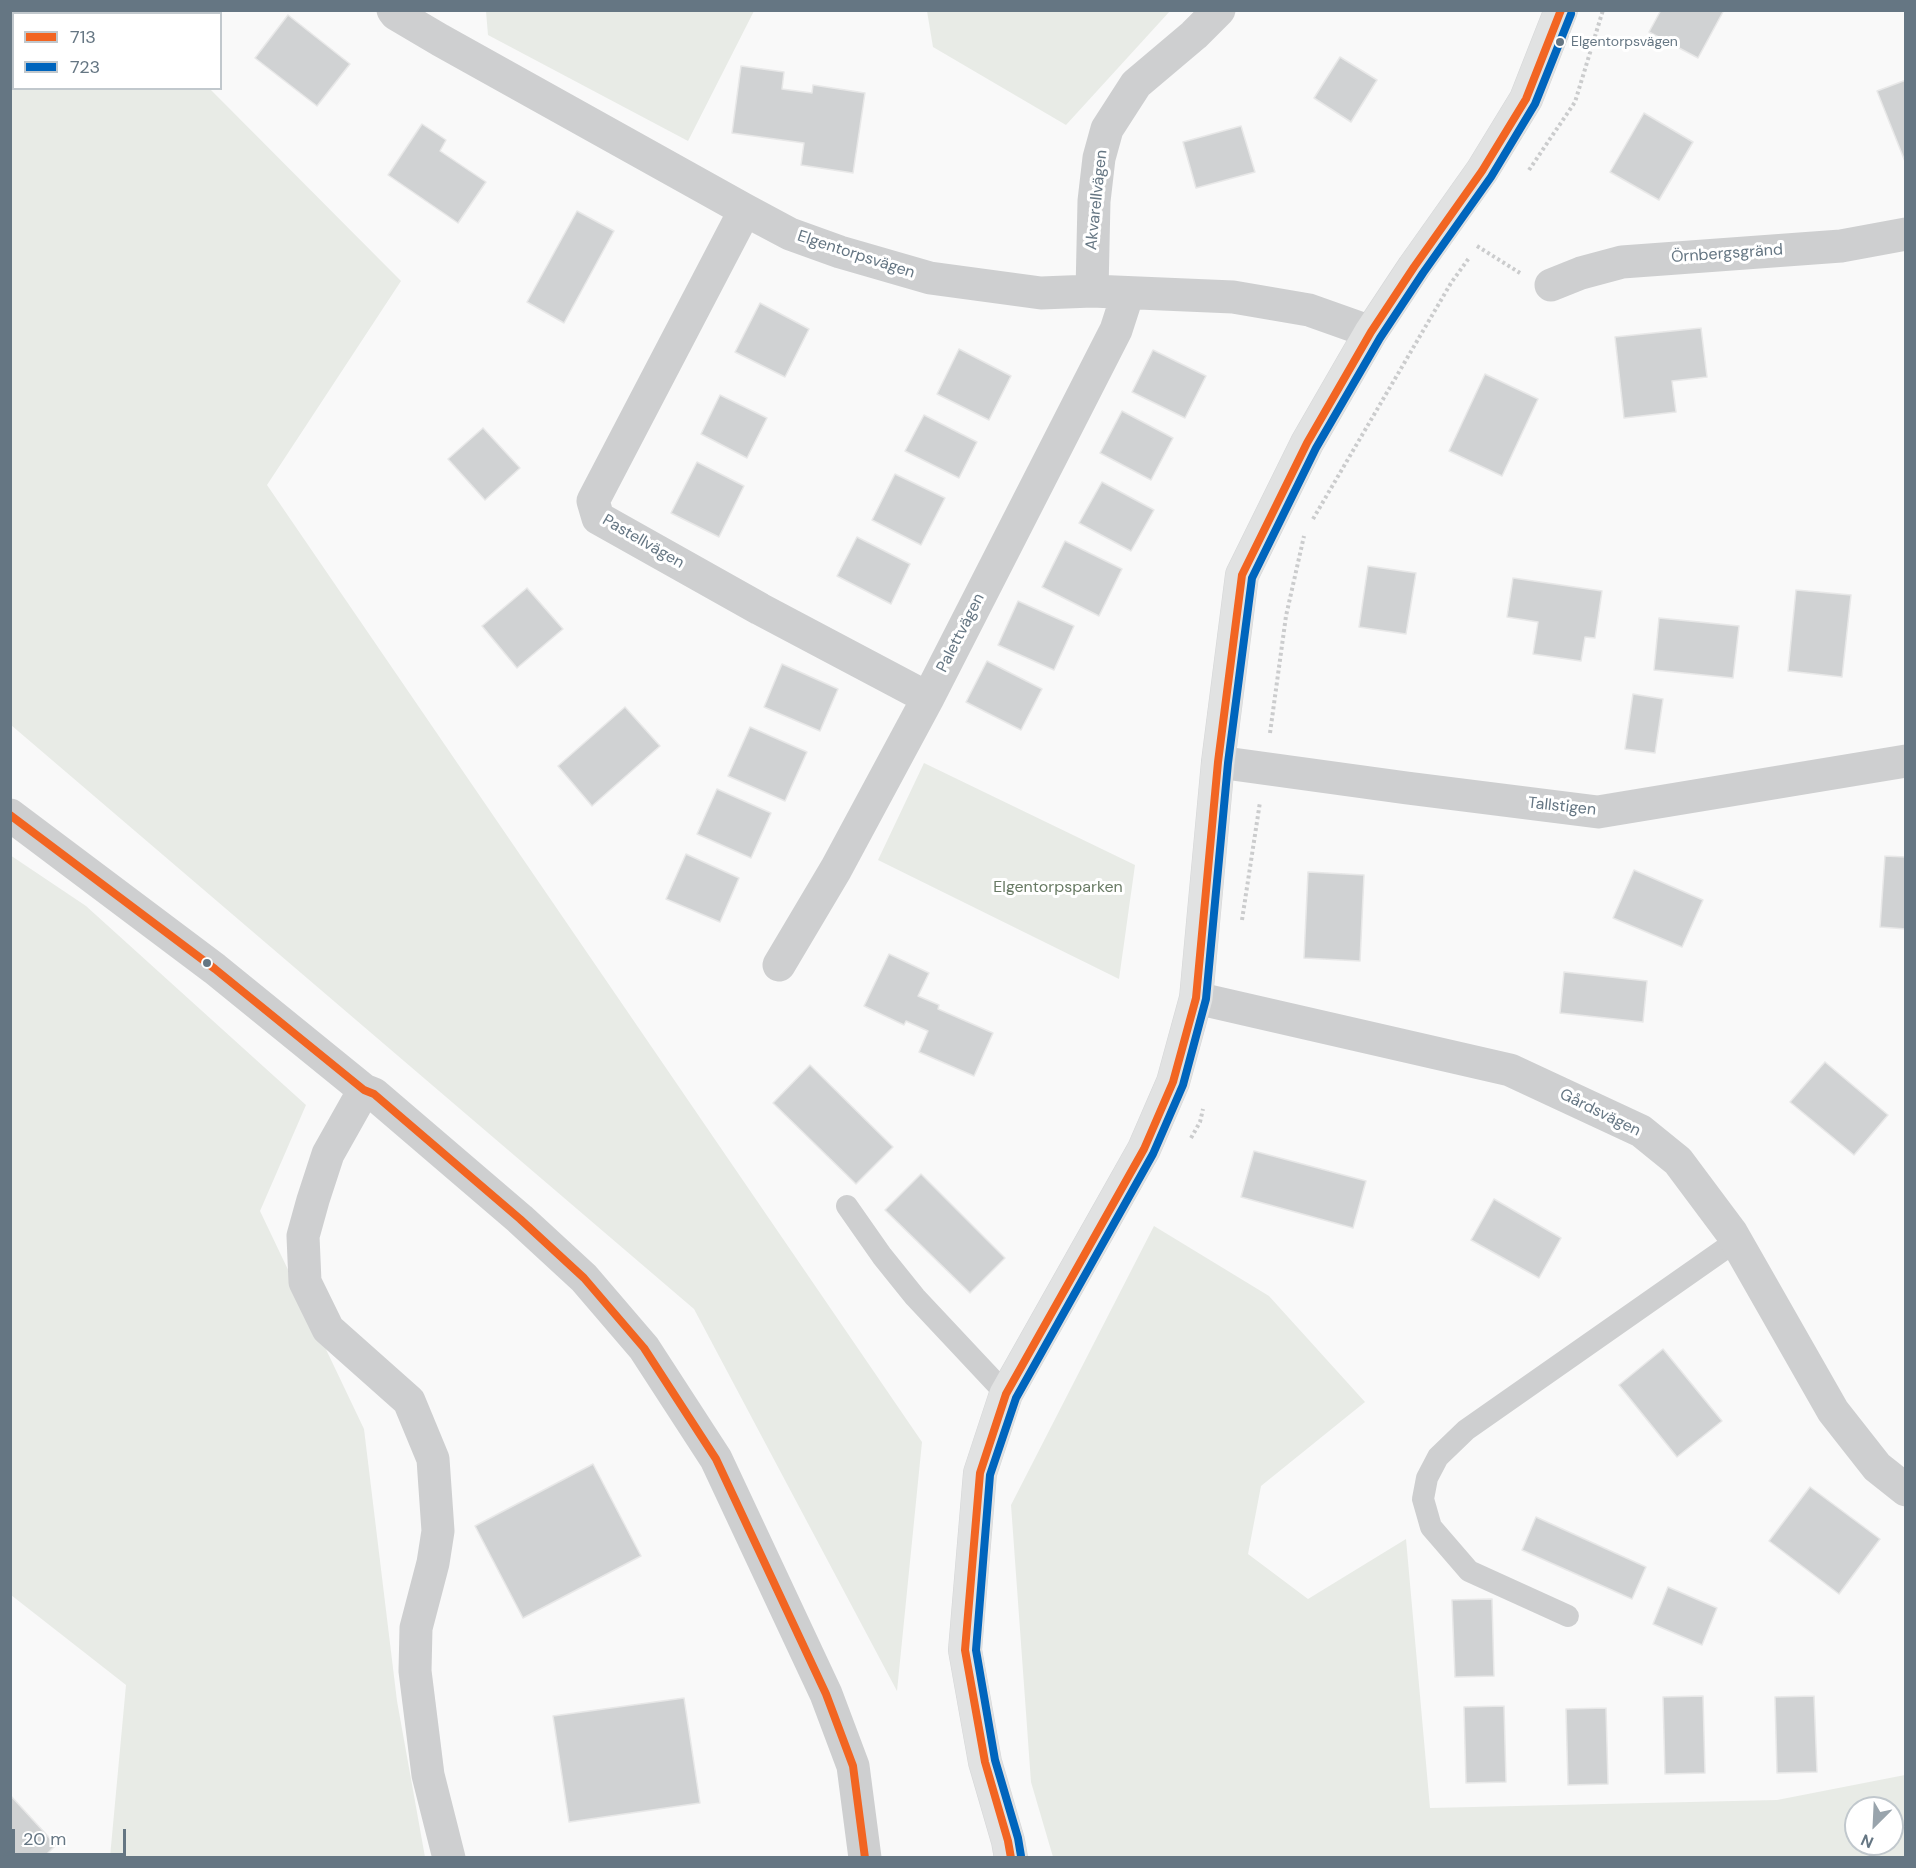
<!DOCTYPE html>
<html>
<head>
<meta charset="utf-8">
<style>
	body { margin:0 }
	#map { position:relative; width:1916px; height:1868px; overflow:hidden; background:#f9f9f9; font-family:"DM Sans",sans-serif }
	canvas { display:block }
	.frame { position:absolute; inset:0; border:12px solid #657683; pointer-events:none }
	.legend { position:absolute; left:12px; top:12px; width:210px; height:78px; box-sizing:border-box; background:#fff; border:2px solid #c1c8cd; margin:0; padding:8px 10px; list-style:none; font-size:18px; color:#657683 }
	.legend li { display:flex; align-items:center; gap:12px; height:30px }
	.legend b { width:30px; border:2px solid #c1c8cd }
	.north { position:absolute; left:1844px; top:1796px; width:60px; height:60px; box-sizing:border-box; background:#fff; border:2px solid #c1c8cd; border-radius:50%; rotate:204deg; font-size:16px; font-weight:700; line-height:24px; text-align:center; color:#657683 }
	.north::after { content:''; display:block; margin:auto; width:21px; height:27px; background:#99a4ac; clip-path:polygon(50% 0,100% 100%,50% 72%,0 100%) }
	.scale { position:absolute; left:12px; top:1829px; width:114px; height:27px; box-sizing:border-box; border:3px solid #657683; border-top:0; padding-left:8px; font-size:18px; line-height:21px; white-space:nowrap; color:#657683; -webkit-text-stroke:4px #fff; paint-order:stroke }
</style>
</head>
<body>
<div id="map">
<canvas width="1916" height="1868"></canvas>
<div class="frame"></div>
<ul class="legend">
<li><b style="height:8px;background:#f26522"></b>713</li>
<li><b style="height:8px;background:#0065bd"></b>723</li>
</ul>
<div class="north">N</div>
<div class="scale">20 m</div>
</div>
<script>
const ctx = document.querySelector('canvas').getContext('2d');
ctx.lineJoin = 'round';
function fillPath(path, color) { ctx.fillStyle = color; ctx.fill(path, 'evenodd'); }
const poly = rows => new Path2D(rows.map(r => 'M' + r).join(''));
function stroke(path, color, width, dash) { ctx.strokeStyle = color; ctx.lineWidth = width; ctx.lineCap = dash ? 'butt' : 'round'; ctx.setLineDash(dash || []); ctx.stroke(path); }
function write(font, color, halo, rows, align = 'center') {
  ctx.font = font + ' "DM Sans",sans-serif'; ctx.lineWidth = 6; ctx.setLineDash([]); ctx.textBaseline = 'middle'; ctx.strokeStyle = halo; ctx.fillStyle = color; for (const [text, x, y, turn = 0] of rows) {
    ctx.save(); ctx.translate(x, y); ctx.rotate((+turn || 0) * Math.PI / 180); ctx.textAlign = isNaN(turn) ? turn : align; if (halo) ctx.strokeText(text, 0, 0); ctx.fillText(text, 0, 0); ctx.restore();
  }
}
const green = poly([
	[11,10,130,11,133,13,14,14,14,88,210,89,401,281,267,485,922,1442,897,1691,694,1309,11,725],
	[486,11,486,10,754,11,688,141,488,35],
	[927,11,927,10,1170,11,1066,125,933,47],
	[924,763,1135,865,1119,979,878,860],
	[10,855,86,906,306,1105,260,1211,364,1429,397,1701,425,1857,110,1857,126,1685,11,1595],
	[1154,1226,1269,1296,1365,1402,1261,1486,1248,1554,1308,1599,1406,1539,1430,1808,1777,1800,1905,1775,1905,1857,1053,1857,1031,1782,1011,1505],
	[1856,1808,1892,1808,1892,1844,1856,1844]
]);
const building = poly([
	[1661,10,1724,10,1698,58,1649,32,1661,10],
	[288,15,350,64,317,106,255,58,288,15],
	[1340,57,1377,80,1351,122,1314,98,1340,57],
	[741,66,784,72,782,89,812,93,813,85,865,93,853,173,801,165,804,143,732,133,741,66],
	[1906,80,1906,164,1877,91,1906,80],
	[1644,113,1693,142,1659,200,1610,172,1644,113],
	[422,124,446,140,440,151,486,182,458,223,388,175,422,124],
	[1241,126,1255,172,1196,188,1183,142,1241,126],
	[577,211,614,231,564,323,527,302,577,211],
	[760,303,809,329,785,377,735,352,760,303],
	[1701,328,1707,377,1672,381,1676,412,1624,418,1615,337,1701,328],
	[959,349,1011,376,989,420,937,394,959,349],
	[1153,350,1206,376,1185,418,1132,392,1153,350],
	[1485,374,1538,399,1502,476,1449,451,1485,374],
	[720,395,767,418,747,458,701,434,720,395],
	[1122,411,1173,438,1151,480,1100,453,1122,411],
	[924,415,977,442,959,478,905,451,924,415],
	[483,428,520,468,485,500,448,459,483,428],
	[697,462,744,486,719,537,671,513,697,462],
	[895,474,945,498,921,545,872,520,895,474],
	[1102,482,1154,510,1131,551,1079,523,1102,482],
	[857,537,910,564,891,604,837,576,857,537],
	[1065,541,1122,569,1099,616,1042,587,1065,541],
	[1368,566,1416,573,1406,634,1359,627,1368,566],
	[1513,578,1602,591,1595,638,1585,637,1581,661,1533,654,1538,622,1507,617,1513,578],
	[527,588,563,629,517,668,482,626,527,588],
	[1796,590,1851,595,1842,677,1788,671,1796,590],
	[1018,601,1074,626,1054,670,998,645,1018,601],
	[1659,618,1739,626,1733,678,1654,670,1659,618],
	[987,661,1042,689,1021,730,966,702,987,661],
	[782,664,838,689,820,731,764,707,782,664],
	[1633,694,1663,699,1655,753,1625,749,1633,694],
	[625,707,660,746,592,806,558,766,625,707],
	[750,727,807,752,785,801,728,776,750,727],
	[717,789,771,813,751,858,697,834,717,789],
	[686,854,739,878,720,922,666,899,686,854],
	[1885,856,1906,857,1906,929,1880,927,1885,856],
	[1634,870,1703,900,1682,947,1613,918,1634,870],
	[1308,872,1364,875,1360,961,1304,958,1308,872],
	[889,954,929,973,918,996,939,1005,938,1009,993,1033,974,1076,919,1052,928,1031,906,1021,904,1025,864,1006,889,954],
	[1564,972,1647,981,1643,1022,1560,1013,1564,972],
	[1825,1062,1888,1115,1854,1155,1790,1102,1825,1062],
	[810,1065,893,1147,856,1184,773,1103,810,1065],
	[1254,1151,1366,1181,1353,1228,1241,1197,1254,1151],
	[921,1174,1005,1258,970,1293,885,1210,921,1174],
	[1494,1199,1561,1238,1539,1278,1471,1240,1494,1199],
	[1663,1349,1722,1421,1677,1457,1619,1385,1663,1349],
	[593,1464,641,1556,523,1618,475,1526,593,1464],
	[1810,1487,1880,1539,1839,1594,1769,1541,1810,1487],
	[1536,1517,1646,1567,1632,1599,1522,1550,1536,1517],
	[1668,1587,1717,1608,1702,1645,1653,1624,1668,1587],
	[1492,1599,1494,1676,1455,1677,1452,1600,1492,1599],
	[1703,1696,1705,1773,1665,1774,1663,1697,1703,1696],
	[1814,1696,1817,1772,1777,1773,1775,1697,1814,1696],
	[684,1698,700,1803,569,1822,553,1716,684,1698],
	[1504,1706,1506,1782,1466,1783,1464,1707,1504,1706],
	[1606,1708,1608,1784,1568,1785,1566,1709,1606,1708],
	[10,1795,56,1845,43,1858,10,1858,10,1795]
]);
const path = poly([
	[1529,170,1575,102,1603,10],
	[1477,246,1520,273],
	[1313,519,1451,283,1469,258],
	[1270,733,1286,616,1304,536],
	[1242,920,1260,802],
	[1191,1138,1200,1122,1203,1109]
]);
const lane = poly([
	[847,1206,882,1256,915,1297,1006,1394],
	[1568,1616,1469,1571,1431,1527,1423,1499,1427,1478,1438,1457,1466,1430,1736,1241]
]);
const street = poly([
	[393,10,396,14,440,40,745,210,790,234,840,252,930,278,1041,293,1092,291,1233,297,1309,310,1371,332],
	[745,210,593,501,598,518,760,609,928,698],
	[1551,285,1581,273,1622,262,1841,246,1906,234],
	[1092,291,1094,201,1099,158,1107,129,1136,84,1194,35,1219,10],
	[1218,762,1407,788,1598,812,1906,761],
	[10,815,215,969,364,1090,374,1094,520,1219,584,1278,644,1348,716,1459,826,1694,853,1766,865,1858],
	[779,965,836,869,928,698,1116,330,1128,293],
	[1196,998,1510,1070,1641,1131,1678,1161,1731,1232,1833,1411,1877,1467,1906,1490],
	[364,1090,328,1154,313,1200,303,1236,305,1282,328,1329,409,1401,433,1459,438,1531,433,1563,416,1628,415,1671,428,1775,449,1858]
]);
const secondary = poly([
	[1011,1858,1008,1841,985,1762,965,1650,980,1473,1006,1394,1144,1149,1173,1082,1196,998,1218,762,1242,575,1307,443,1371,332,1414,267,1482,171,1526,99,1561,10]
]);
const bus1 = poly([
	[10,815,215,969,364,1090,374,1094,520,1219,584,1278,644,1348,716,1459,826,1694,853,1766,865,1858],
	[1011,1858,1008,1841,985,1762,965,1650,980,1473,1006,1394,1144,1149,1173,1082,1196,998,1218,762,1242,575,1307,443,1371,332,1414,267,1482,171,1526,99,1561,10]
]);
const bus2 = poly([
	[1021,1856,1018,1838,995,1760,976,1650,990,1475,1016,1398,1153,1154,1183,1085,1206,999,1228,763,1252,578,1316,448,1380,338,1423,273,1491,177,1535,104,1571,14]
]);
const markers = [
	[1560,42,5,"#657683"],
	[207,963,5,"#657683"]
];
const busNames = [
	["Elgentorpsvägen",1571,42]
];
const streetNames = [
	["Akvarellvägen",1097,200,-84],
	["Örnbergsgränd",1727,254,-4],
	["Elgentorpsvägen",856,255,18],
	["Pastellvägen",643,542,30],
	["Palettvägen",961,633,-63],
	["Tallstigen",1562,807,6],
	["Gårdsvägen",1600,1113,26]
];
const parkNames = [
	["Elgentorpsparken",1058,888]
];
fillPath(green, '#e8ebe6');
fillPath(building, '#d0d2d3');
stroke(building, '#e8e8e8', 1.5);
stroke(secondary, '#d5d6d7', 34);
stroke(path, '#cbcccd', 4, [3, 3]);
stroke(lane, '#cecfd0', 22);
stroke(street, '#cecfd0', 33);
stroke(secondary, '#e1e2e2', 33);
stroke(bus1, '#f26522', 8);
stroke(bus2, '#0065bd', 8);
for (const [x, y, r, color] of markers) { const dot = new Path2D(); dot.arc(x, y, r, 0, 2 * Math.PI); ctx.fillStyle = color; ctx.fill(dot); stroke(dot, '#fff', 2); }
write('14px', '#657683', '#fff', busNames, 'left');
write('16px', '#657683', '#fff', streetNames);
write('16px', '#687a64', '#fff', parkNames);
</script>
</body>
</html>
